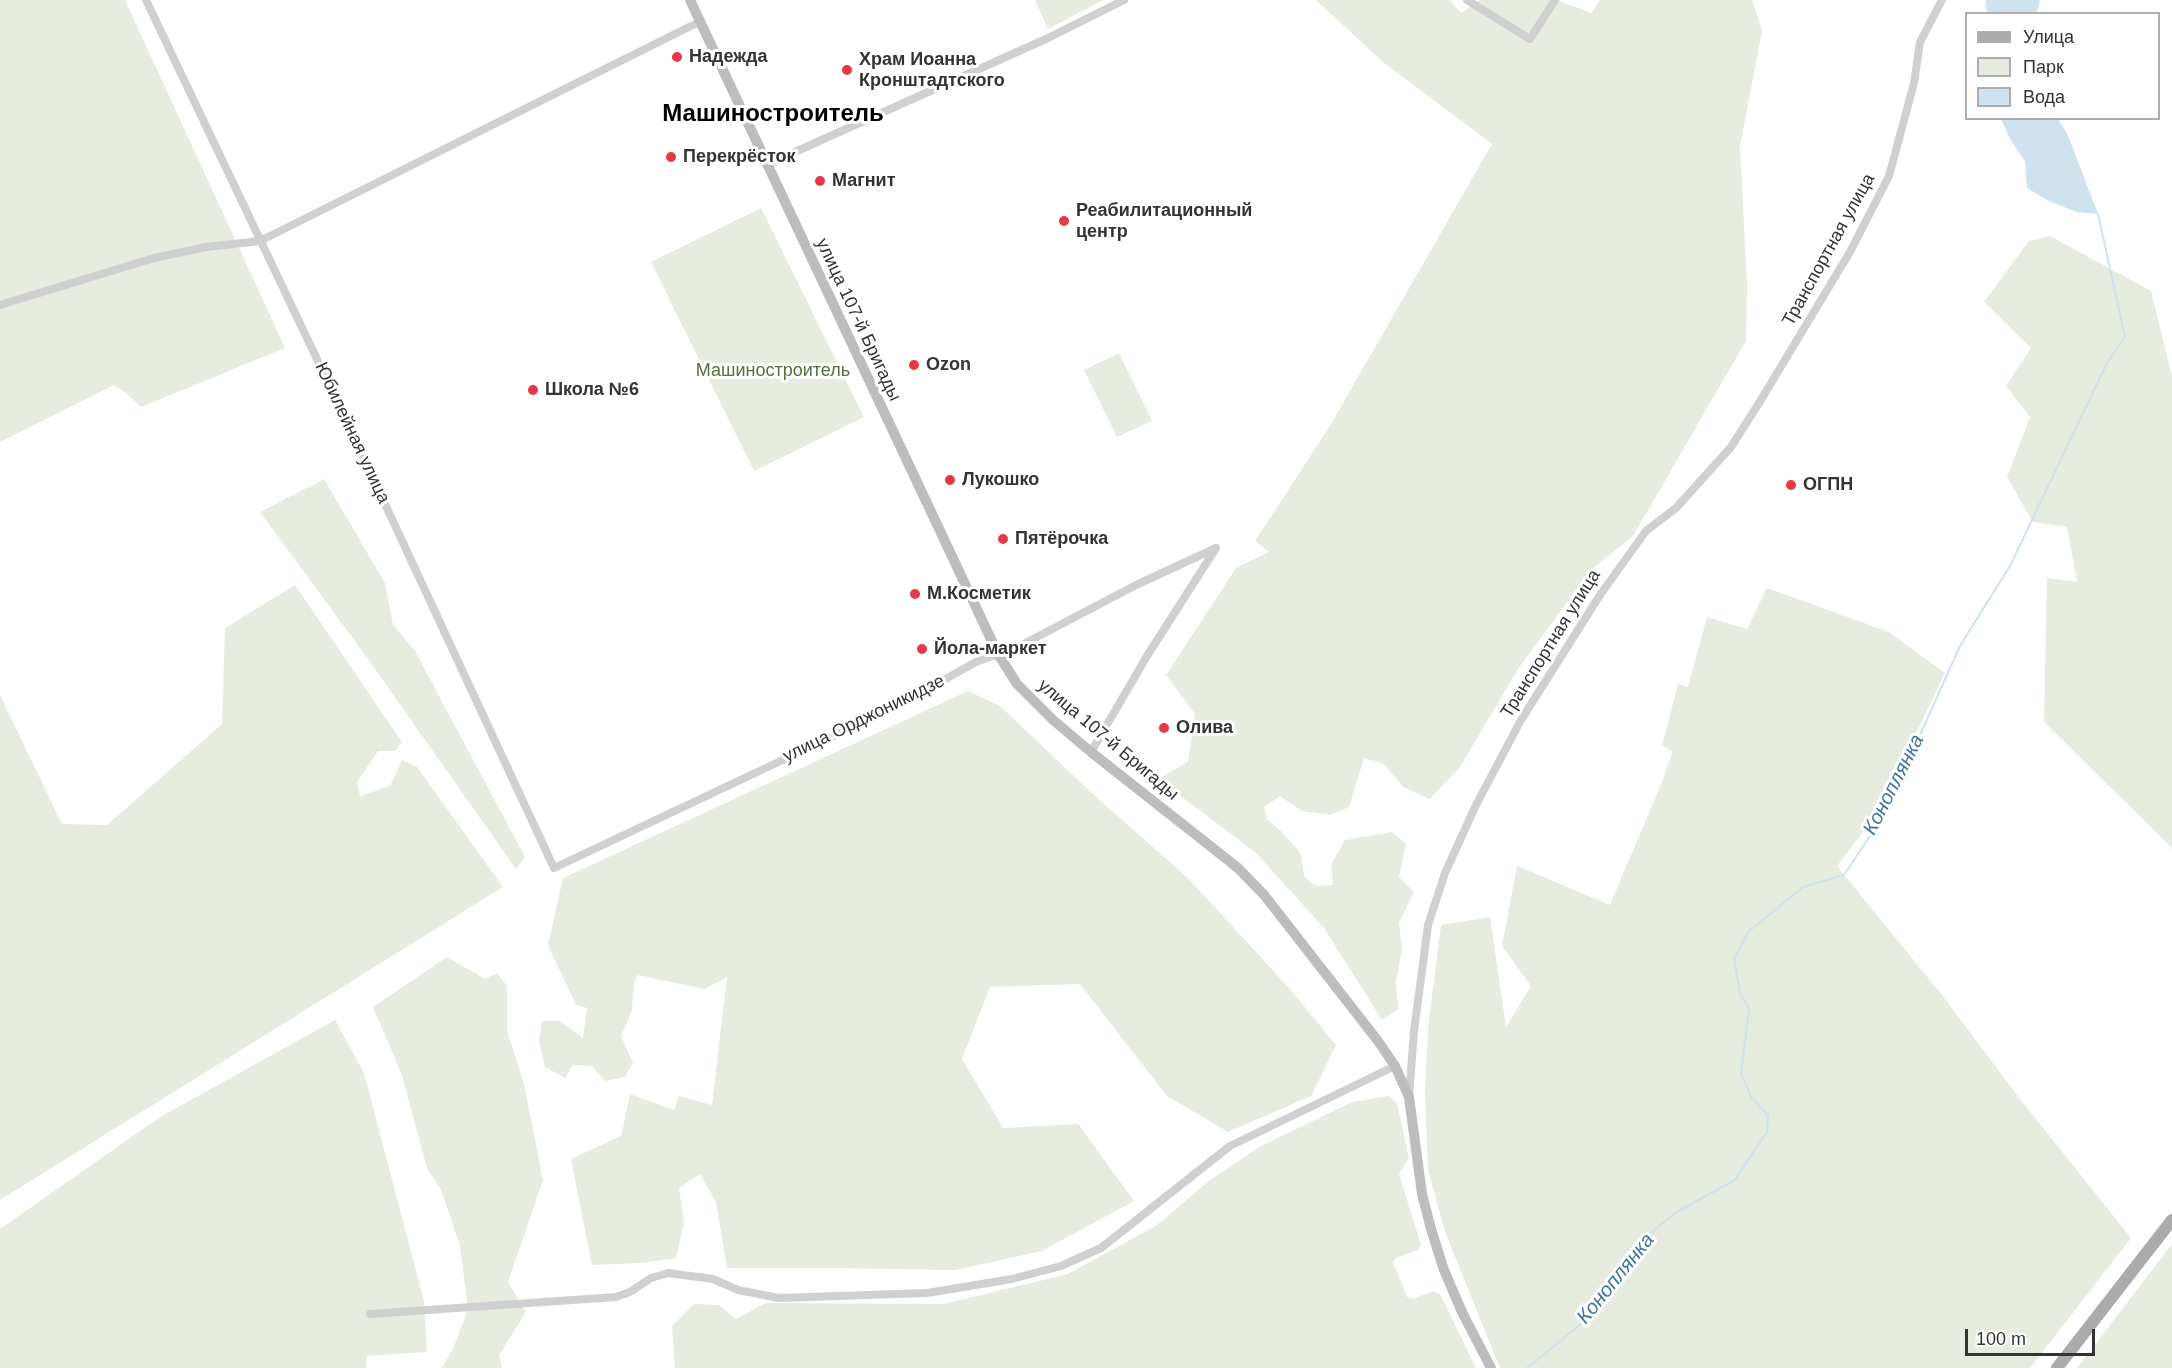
<!DOCTYPE html>
<html>
<head>
<meta charset="utf-8">
<style>
	body { margin:0 }
	#map { position:relative; width:2172px; height:1368px; overflow:hidden; background:#fff; font-family:Helvetica,sans-serif }
	canvas { display:block }
	.legend { position:absolute; left:1965px; top:12px; width:195px; height:108px; box-sizing:border-box; background:#fff; border:2px solid #adadad; margin:0; padding:8px 10px; list-style:none; font-size:18px; color:#333 }
	.legend li { display:flex; align-items:center; gap:12px; height:30px }
	.legend b { width:30px; border:2px solid #adadad }
	.scale { position:absolute; left:1965px; top:1329px; width:130px; height:27px; box-sizing:border-box; border:3px solid #333; border-top:0; padding-left:8px; font-size:18px; line-height:21px; white-space:nowrap; color:#333; -webkit-text-stroke:4px #fff; paint-order:stroke }
</style>
</head>
<body>
<div id="map">
<canvas width="2172" height="1368"></canvas>
<ul class="legend">
<li><b style="height:8px;background:#ababab"></b>Улица</li>
<li><b style="height:16px;background:#e6ecdf"></b>Парк</li>
<li><b style="height:16px;background:#cfe2ee"></b>Вода</li>
</ul>
<div class="scale">100 m</div>
</div>
<script>
const ctx = document.querySelector('canvas').getContext('2d');
ctx.lineJoin = 'round';
function fillPath(path, color) { ctx.fillStyle = color; ctx.fill(path, 'evenodd'); }
const poly = rows => new Path2D(rows.map(r => 'M' + r).join(''));
function stroke(path, color, width, dash) { ctx.strokeStyle = color; ctx.lineWidth = width; ctx.lineCap = dash ? 'butt' : 'round'; ctx.setLineDash(dash || []); ctx.stroke(path); }
function write(font, color, halo, rows, align = 'center') {
  ctx.font = font + ' Helvetica,sans-serif'; ctx.lineWidth = 6; ctx.setLineDash([]); ctx.textBaseline = 'middle'; ctx.strokeStyle = halo; ctx.fillStyle = color; for (const [text, x, y, turn = 0] of rows) {
    ctx.save(); ctx.translate(x, y); ctx.rotate((+turn || 0) * Math.PI / 180); ctx.textAlign = isNaN(turn) ? turn : align; if (halo) ctx.strokeText(text, 0, 0); ctx.fillText(text, 0, 0); ctx.restore();
  }
}
const green = poly([
	[0,0,125,0,285,348,141,407,125,392,114,385,0,442],
	[1035,0,1103,0,1048,29],
	[1316,0,1450,0,1461,13,1480,0,1557,0,1591,13,1600,0,1752,0,1762,31,1740,146,1747,286,1746,341,1633,536,1591,570,1518,669,1460,767,1430,799,1403,787,1384,764,1364,758,1349,807,1330,815,1302,811,1280,796,1264,807,1267,819,1283,833,1301,854,1304,876,1315,886,1333,885,1331,865,1345,840,1392,832,1406,844,1399,877,1414,892,1399,923,1402,948,1396,982,1398,1009,1382,1020,1324,928,1255,852,1158,779,1188,762,1195,714,1166,675,1236,568,1269,552,1255,541,1328,429,1492,144,1384,63],
	[761,208,864,417,754,471,651,262],
	[2050,236,2151,291,2172,377,2172,849,2170,846,2044,722,2047,578,2077,582,2067,527,2033,522,2007,477,2030,417,2006,386,2031,348,1984,302,2029,241],
	[1119,353,1152,421,1117,437,1084,370],
	[324,479,385,583,393,625,415,651,525,857,516,869,368,659,260,512],
	[295,585,402,742,395,751,378,751,357,782,360,796,390,786,402,760,417,767,503,887,0,1200,0,695,62,824,107,825,222,724,225,628],
	[1767,588,1889,632,1945,673,1879,811,1837,866,1942,995,2020,1099,2131,1238,2030,1368,1500,1368,1445,1232,1428,1170,1425,1092,1428,1028,1441,925,1490,917,1506,1027,1531,986,1502,946,1517,866,1610,905,1662,782,1673,751,1662,746,1678,684,1688,687,1707,617,1747,629],
	[968,691,1000,706,1094,795,1190,880,1289,988,1336,1045,1311,1096,1228,1132,1167,1096,1080,984,990,987,962,1059,1003,1128,1078,1124,1134,1201,1042,1251,955,1270,831,1268,727,1268,716,1202,700,1174,679,1188,684,1223,676,1258,641,1263,592,1265,571,1159,621,1136,630,1094,674,1110,679,1096,712,1105,727,977,704,989,638,975,634,982,632,1010,621,1036,633,1063,625,1077,605,1081,592,1066,573,1065,565,1078,545,1067,539,1041,542,1021,560,1021,583,1038,587,1008,576,1005,548,945,563,878],
	[447,957,485,979,497,973,507,986,507,1030,524,1084,543,1180,508,1282,526,1312,499,1355,502,1368,442,1368,453,1349,468,1309,460,1246,441,1190,427,1168,402,1075,373,1007],
	[335,1020,364,1073,424,1301,427,1352,367,1356,366,1368,0,1368,0,1229,160,1117],
	[1389,1096,1397,1104,1409,1158,1399,1174,1421,1245,1418,1250,1396,1258,1393,1262,1407,1297,1413,1299,1433,1291,1440,1294,1476,1368,675,1368,672,1326,694,1304,719,1305,736,1319,766,1303,944,1304,1068,1274,1157,1225,1209,1181,1259,1147,1352,1102],
	[2172,1244,2172,1368,2077,1368]
]);
const water = poly([
	[1985,0,2040,0,2037,13,1987,14],
	[2001,119,2058,119,2067,133,2098,214,2076,212,2047,200,2027,188,2025,161,2011,141]
]);
const stream = poly([
	[1527,1368,1581,1324,1603,1289,1645,1238,1675,1213,1735,1180,1767,1132,1768,1115,1751,1097,1741,1073,1749,1009,1740,993,1734,959,1748,932,1803,887,1844,875,1885,813,1960,646,2010,566,2107,363,2125,337,2098,214]
]);
const street = poly([
	[146,0,346,420,554,868,897,706,976,662,1018,647,1136,585,1216,548],
	[1467,0,1530,39,1555,0],
	[766,165,1048,38,1124,0],
	[0,305,154,258,206,247,260,241,701,21],
	[1091,752,1147,656,1216,548],
	[1409,1097,1414,1031,1428,925,1445,873,1476,805,1521,720,1600,595,1646,531,1676,508,1731,447,1759,403,1850,252,1889,176,1914,83,1920,42,1942,0],
	[370,1314,616,1297,630,1292,651,1278,668,1273,713,1279,738,1290,779,1298,927,1293,1012,1279,1061,1266,1101,1248,1230,1146,1395,1066]
]);
const secondary = poly([
	[690,0,998,654,1017,684,1053,720,1091,752,1238,868,1265,896,1378,1041,1395,1066,1409,1097,1422,1194,1431,1229,1444,1270,1462,1312,1491,1368]
]);
const primary = poly([
	[2057,1368,2172,1220]
]);
const markers = [
	[677,57,6,"#e63946"],
	[847,70,6,"#e63946"],
	[671,157,6,"#e63946"],
	[820,181,6,"#e63946"],
	[1064,221,6,"#e63946"],
	[914,365,6,"#e63946"],
	[533,390,6,"#e63946"],
	[950,480,6,"#e63946"],
	[1791,485,6,"#e63946"],
	[1003,539,6,"#e63946"],
	[915,594,6,"#e63946"],
	[922,649,6,"#e63946"],
	[1164,728,6,"#e63946"]
];
const poiNames = [
	["Надежда",689,57],
	["Храм Иоанна",859,60],
	["Кронштадтского",859,81],
	["Перекрёсток",683,157],
	["Магнит",832,181],
	["Реабилитационный",1076,211],
	["центр",1076,232],
	["Ozon",926,365],
	["Школа №6",545,390],
	["Лукошко",962,480],
	["ОГПН",1803,485],
	["Пятёрочка",1015,539],
	["М.Косметик",927,594],
	["Йола-маркет",934,649],
	["Олива",1176,728]
];
const streetNames = [
	["Транспортная улица",1829,250,-61],
	["улица 107-й Бригады",858,320,65],
	["Юбилейная улица",352,433,65],
	["Транспортная улица",1551,644,-58],
	["улица Орджоникидзе",864,719,-26],
	["улица 107-й Бригады",1108,740,40]
];
const parkNames = [
	["Машиностроитель",773,371]
];
const waterNames = [
	["Коноплянка",1894,785,-63],
	["Коноплянка",1616,1279,-51]
];
const districtNames = [
	["Машиностроитель",773,114]
];
fillPath(green, '#e6ecdf');
fillPath(water, '#cfe2ee');
stroke(stream, '#cfe2ee', 2);
stroke(street, '#d0d0d0', 8);
stroke(secondary, '#bdbdbd', 10);
stroke(primary, '#ababab', 12);
for (const [x, y, r, color] of markers) { const dot = new Path2D(); dot.arc(x, y, r, 0, 2 * Math.PI); ctx.fillStyle = color; ctx.fill(dot); stroke(dot, '#fff', 2); }
write('bold 18px', '#333', '#fff', poiNames, 'left');
write('18px', '#333', '#fff', streetNames);
write('18px', '#56703f', '#fff', parkNames);
write('italic 20px', '#3f7597', '#fff', waterNames);
write('bold 24px', '#000', '#fff', districtNames);
</script>
</body>
</html>
